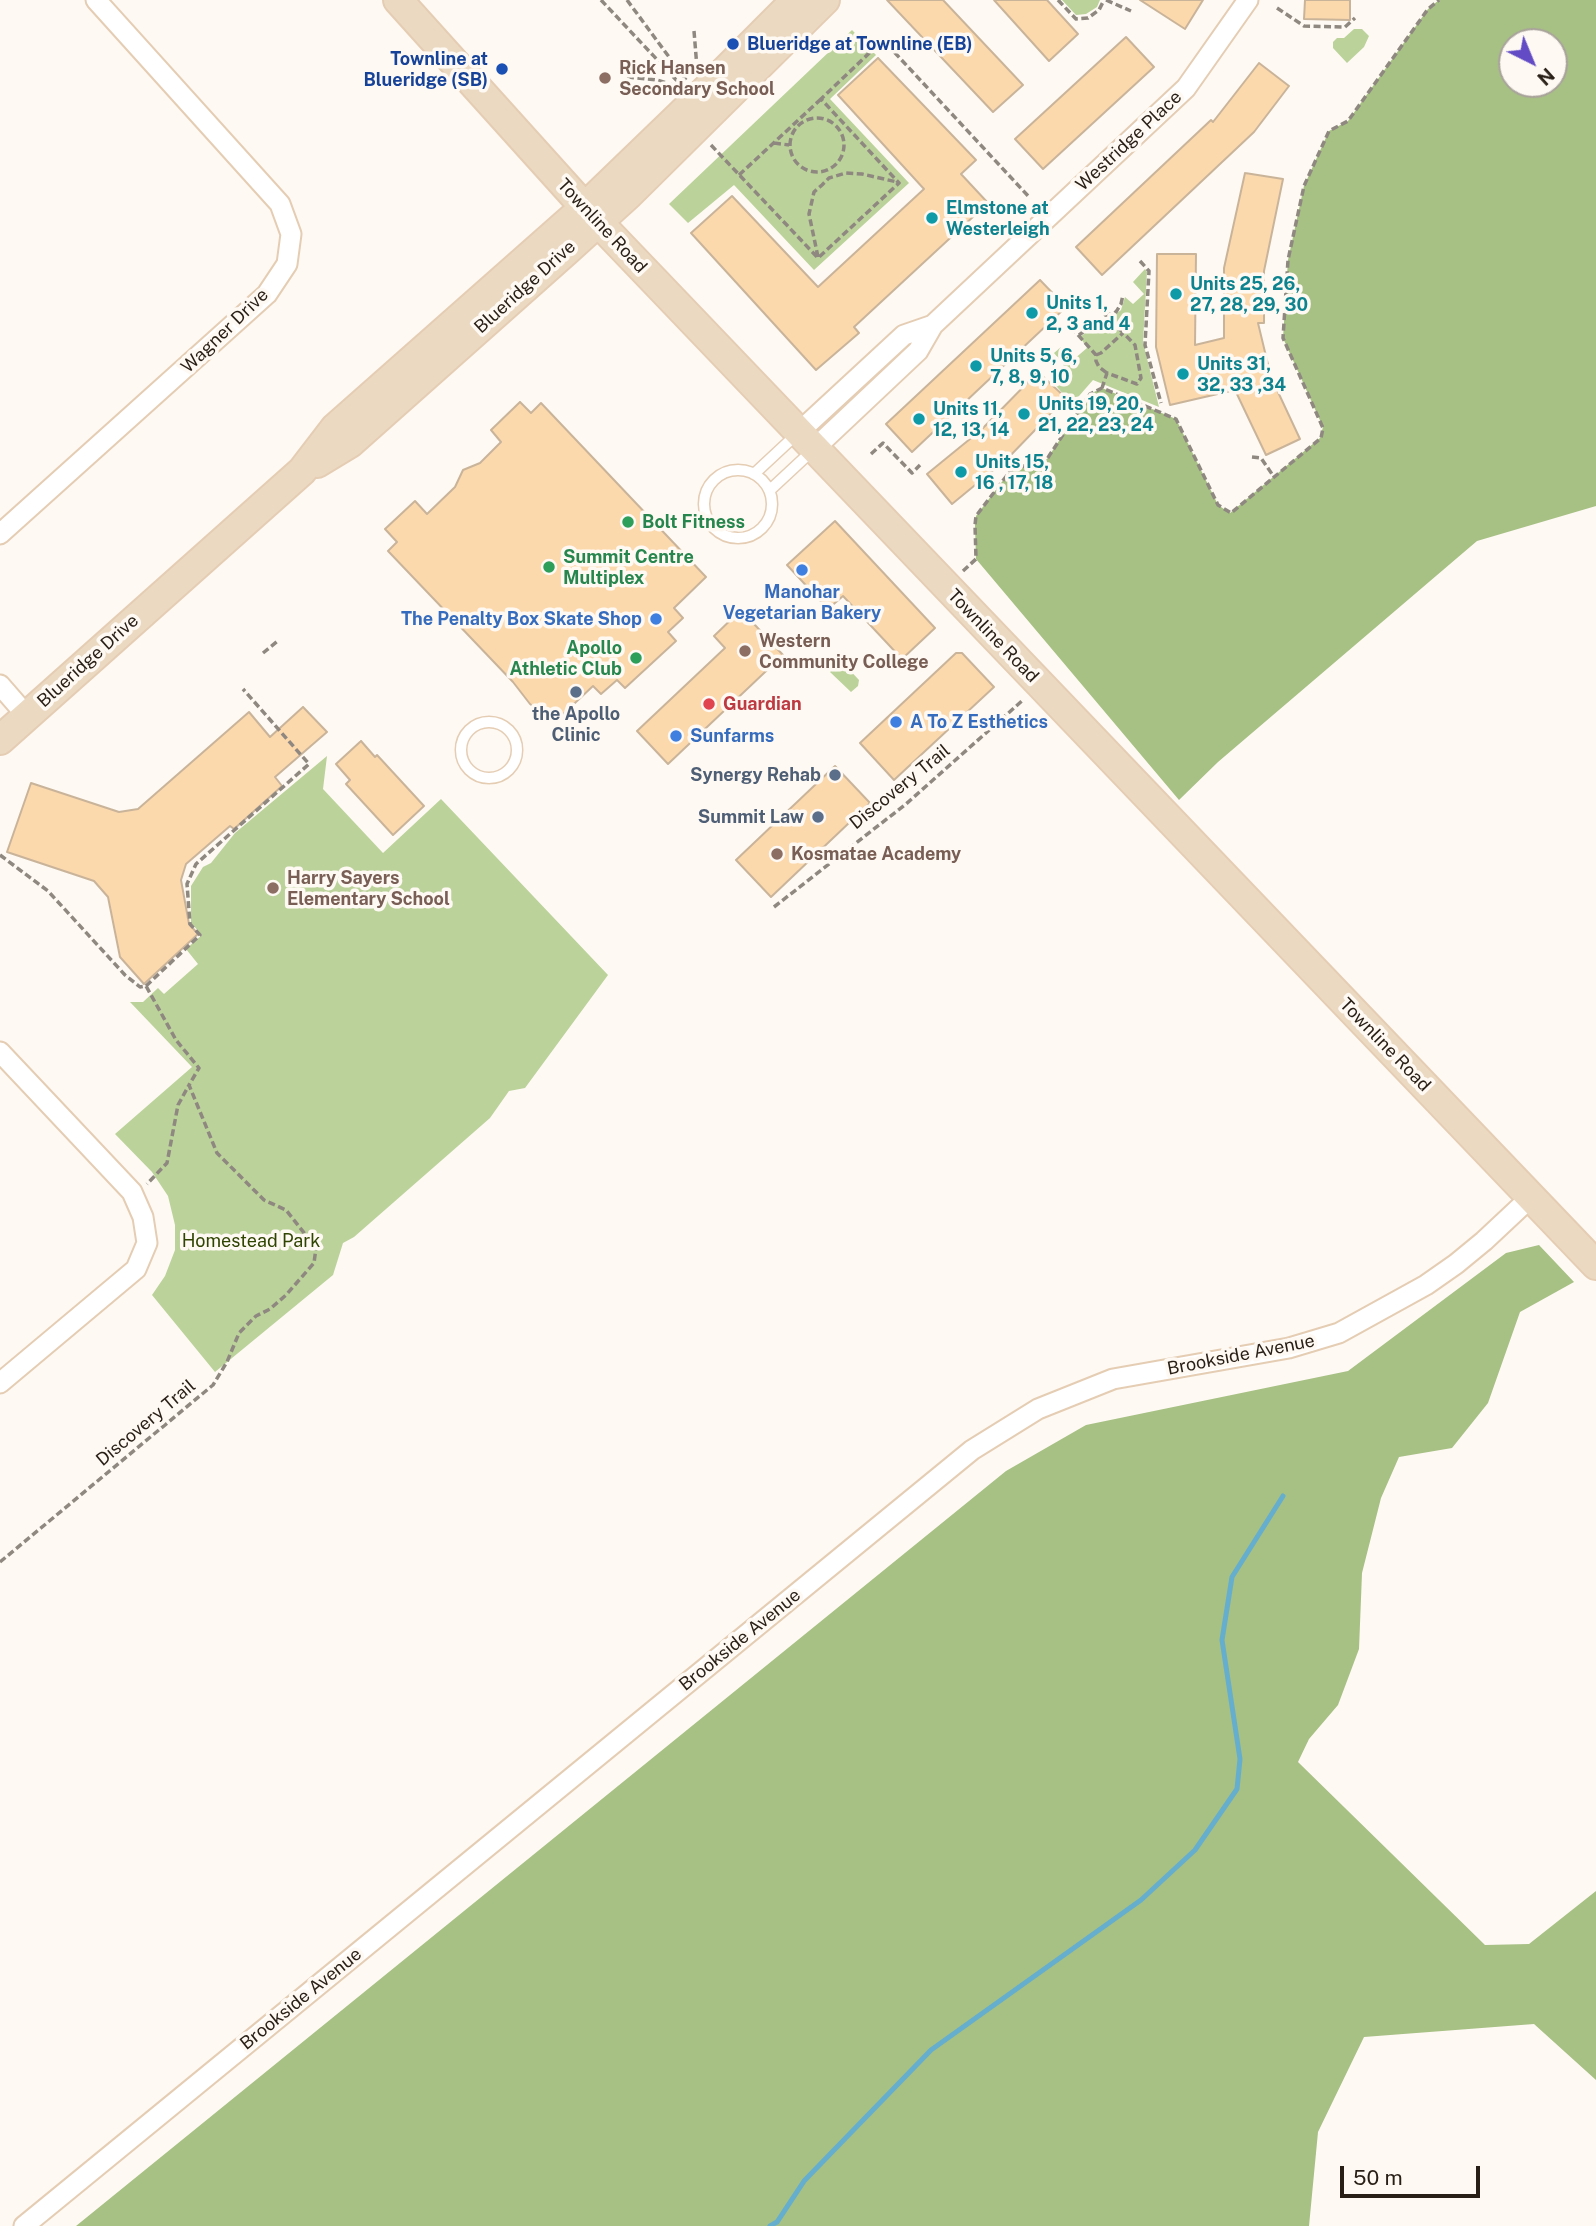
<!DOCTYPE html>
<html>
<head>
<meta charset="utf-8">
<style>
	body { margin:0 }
	#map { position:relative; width:1596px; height:2226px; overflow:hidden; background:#fef9f3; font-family:"Public Sans",sans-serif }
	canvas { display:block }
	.north { position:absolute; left:1498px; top:28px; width:70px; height:70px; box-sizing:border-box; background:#fef9f3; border:2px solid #a8a29b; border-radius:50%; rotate:137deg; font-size:19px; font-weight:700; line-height:28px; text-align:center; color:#281f16 }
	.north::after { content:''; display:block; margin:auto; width:24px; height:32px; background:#624bc4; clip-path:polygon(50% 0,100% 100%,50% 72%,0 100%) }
	.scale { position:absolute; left:1340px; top:2166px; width:140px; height:32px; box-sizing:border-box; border:4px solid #281f16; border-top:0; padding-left:9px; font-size:21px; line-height:24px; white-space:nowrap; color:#281f16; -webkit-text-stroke:5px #fef9f3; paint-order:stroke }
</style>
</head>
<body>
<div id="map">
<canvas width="1596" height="2226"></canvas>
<div class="north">N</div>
<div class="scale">50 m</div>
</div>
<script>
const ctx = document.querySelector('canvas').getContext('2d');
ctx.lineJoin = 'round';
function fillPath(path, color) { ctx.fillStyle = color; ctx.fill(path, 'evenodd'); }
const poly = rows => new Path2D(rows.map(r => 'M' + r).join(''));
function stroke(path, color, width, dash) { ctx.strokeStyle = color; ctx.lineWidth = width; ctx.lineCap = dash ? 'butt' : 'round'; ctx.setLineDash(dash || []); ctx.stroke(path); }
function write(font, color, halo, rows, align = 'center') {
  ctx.font = font + ' "Public Sans",sans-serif'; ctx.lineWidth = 7; ctx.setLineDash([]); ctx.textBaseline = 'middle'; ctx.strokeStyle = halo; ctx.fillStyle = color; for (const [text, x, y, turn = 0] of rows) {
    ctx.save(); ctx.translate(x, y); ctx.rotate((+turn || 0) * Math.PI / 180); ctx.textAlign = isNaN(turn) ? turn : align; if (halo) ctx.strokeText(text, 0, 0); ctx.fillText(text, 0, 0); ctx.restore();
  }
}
const green = poly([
	[1062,0,1100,0,1097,7,1086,14,1076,15],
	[1354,29,1362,29,1369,36,1364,47,1347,63,1333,48,1333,42,1337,38,1344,38],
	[852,30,876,55,830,99,909,183,814,270,734,185,688,223,669,204],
	[1145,269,1147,272,1143,342,1159,407,1093,380,1072,404,1050,379,1064,365,1054,353,1061,347,1073,360,1087,348,1080,337,1106,317,1113,316,1121,310,1125,297,1133,304,1144,294,1133,282],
	[844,664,859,680,858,686,851,692,830,672,836,666],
	[327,756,323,789,383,853,441,799,608,975,525,1088,509,1091,490,1118,354,1237,343,1243,333,1275,215,1372,152,1295,165,1276,175,1250,175,1225,168,1196,152,1172,115,1134,192,1067,130,1002,143,1002,158,988,164,994,198,964,186,949,202,935,191,923,191,886,203,867,211,863,235,833]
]);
const forest = poly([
	[1439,0,1596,0,1596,506,1477,541,1218,762,1179,800,976,559,975,525,976,516,1011,470,1047,459,1090,394,1102,388,1176,419,1218,505,1230,513,1320,438,1323,427,1283,338,1288,260,1304,186,1329,131,1348,121,1428,9],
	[1554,42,1554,84,1512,84,1512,42],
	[1539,1245,1574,1282,1520,1312,1488,1403,1452,1448,1399,1457,1381,1498,1362,1573,1359,1649,1338,1705,1309,1739,1298,1762,1485,1945,1529,1944,1596,1891,1596,2080,1534,2024,1364,2037,1318,2132,1309,2226,76,2226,1006,1471,1086,1425,1348,1371,1506,1253]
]);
const stream = poly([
	[770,2226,777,2222,804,2181,931,2050,1141,1900,1195,1850,1237,1789,1240,1759,1222,1640,1232,1577,1283,1496]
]);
const building = poly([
	[887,0,943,0,1023,85,993,112,887,0],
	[994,0,1047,0,1078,34,1049,61,994,0],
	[1140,0,1203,0,1185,29,1140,0],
	[1305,0,1350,0,1350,20,1304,19,1305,0],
	[1126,37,1154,67,1043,169,1015,139,1126,37],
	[878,58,976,160,961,174,988,203,854,327,859,333,816,370,691,233,732,196,818,287,924,189,838,95,878,58],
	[1259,63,1289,86,1254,132,1102,275,1076,247,1211,120,1213,122,1259,63],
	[1245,173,1283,179,1264,271,1264,323,1258,323,1271,377,1300,439,1266,455,1235,390,1170,405,1156,347,1157,254,1196,254,1195,345,1224,338,1224,268,1245,173],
	[1040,280,1066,307,912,452,886,424,1040,280],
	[1038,372,1066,398,1008,458,952,504,927,474,981,430,1038,372],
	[520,402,531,413,541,403,706,577,674,608,683,618,668,632,676,641,625,688,617,680,601,694,593,686,560,717,540,711,530,704,513,682,388,551,397,542,385,529,415,501,427,514,455,487,463,470,480,463,501,442,491,430,520,402],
	[835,521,935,628,902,659,843,596,828,609,787,565,835,521],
	[741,610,783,655,668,764,637,731,725,648,714,636,741,610],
	[956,653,962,653,994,687,894,780,860,743,956,653],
	[303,707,327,732,275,777,282,786,234,829,230,826,186,864,181,880,189,924,198,934,144,984,120,957,108,897,94,881,7,852,31,783,119,812,138,809,249,712,270,737,303,707],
	[361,741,375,757,377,755,424,806,393,835,346,784,350,780,336,764,361,741],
	[835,766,870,803,771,897,736,860,835,766]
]);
const path = poly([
	[601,0,680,84],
	[627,0,686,80],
	[1058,0,1076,19,1088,18,1099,10,1104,0],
	[1106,0,1131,11],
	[1277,8,1304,26,1345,27,1355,18],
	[694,31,697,68],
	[627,77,657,80,676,86],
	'790 145a27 27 0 1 1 54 0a27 27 0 1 1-54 0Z',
	[774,143,789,145],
	[711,145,818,258,899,183,821,99,883,40,1030,198],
	[739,175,821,99],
	[818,257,809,214,814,192,822,185,829,178,846,173,862,174,897,182],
	[1140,261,1149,271,1145,345,1161,403],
	[1097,306,1135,345,1141,378,1137,384,1107,373,1102,388],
	[1071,327,1096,355,1096,361,1099,367,1107,373],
	[1079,335,1105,316,1116,312,1121,304,1123,295],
	[1096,355,1101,353,1123,333],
	[871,454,883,443,912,473,920,465],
	[1252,457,1261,458,1274,477],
	[963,571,976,559,975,525,976,516,1011,470,1047,459,1090,394,1102,388,1176,419,1218,505,1231,513,1321,438,1323,428,1283,338,1288,260,1304,186,1329,131,1348,121,1428,9,1439,0],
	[263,653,279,640],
	[0,855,48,891,125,975,140,987,146,986,176,1040,199,1068,189,1085],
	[774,907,906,804,1023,700],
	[146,986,200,935,190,924,187,884,196,864,309,764,243,689],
	[0,1562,213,1385,227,1362,239,1333,256,1316,270,1309,286,1295,314,1263,316,1248,286,1210,264,1200,217,1153,189,1085,178,1105,167,1163,147,1184]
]);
const lane = poly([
	'704 504a34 34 0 1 1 68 0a34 34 0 1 1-68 0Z',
	[754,474,798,433],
	[770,490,813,450],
	'461 750a28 28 0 1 1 56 0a28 28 0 1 1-56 0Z'
]);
const street = poly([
	[798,433,904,335,933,325],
	[814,449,918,351,933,325,1186,88,1248,0],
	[0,534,267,294,287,264,291,234,280,204,96,0],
	[0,685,27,716],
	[0,1052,132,1192,143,1217,147,1243,136,1269,0,1383],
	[24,2226,972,1450,1038,1409,1113,1379,1289,1348,1339,1333,1426,1285,1456,1264,1484,1241,1531,1197]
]);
const secondary = poly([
	[398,0,598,222,1596,1265],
	[317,463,350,443,565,252,628,195,825,0],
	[0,740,302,471,335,428,584,208,696,100,796,0]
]);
const markers = [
	[733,44,7,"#1a4fb4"],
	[502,69,7,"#1a4fb4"],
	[605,78,7,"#8d6e63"],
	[932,218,7,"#0f9aa8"],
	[1176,294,7,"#0f9aa8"],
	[1032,313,7,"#0f9aa8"],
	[976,366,7,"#0f9aa8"],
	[1183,374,7,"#0f9aa8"],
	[1024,414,7,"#0f9aa8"],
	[919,419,7,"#0f9aa8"],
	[961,472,7,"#0f9aa8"],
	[628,522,7,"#2e9e5b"],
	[549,567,7,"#2e9e5b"],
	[802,570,7,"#3f7fe0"],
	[656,619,7,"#3f7fe0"],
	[745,651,7,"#8d6e63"],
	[636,658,7,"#2e9e5b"],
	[576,692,7,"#5c6f8a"],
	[709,704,7,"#e0444e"],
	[896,722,7,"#3f7fe0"],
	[676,736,7,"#3f7fe0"],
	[835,775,7,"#5c6f8a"],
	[818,817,7,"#5c6f8a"],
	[777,854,7,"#8d6e63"],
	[273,888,7,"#8d6e63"]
];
const transitNames = [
	["Blueridge at Townline (EB)",747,44],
	["Townline at",488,59,"right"],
	["Blueridge (SB)",488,80,"right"]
];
const educationNames = [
	["Rick Hansen",619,68],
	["Secondary School",619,89],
	["Western",759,641],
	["Community College",759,662],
	["Kosmatae Academy",791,854],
	["Harry Sayers",287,878],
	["Elementary School",287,899]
];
const streetNames = [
	["Westridge Place",1129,141,-43],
	["Townline Road",602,226,47],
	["Blueridge Drive",525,287,-42],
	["Wagner Drive",225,331,-44],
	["Townline Road",993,636,46],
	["Blueridge Drive",88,661,-42],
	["Discovery Trail",900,787,-39],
	["Townline Road",1385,1045,46],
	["Brookside Avenue",1241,1355,-11],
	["Discovery Trail",146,1423,-40],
	["Brookside Avenue",740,1640,-39],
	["Brookside Avenue",301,1999,-39]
];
const cultureNames = [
	["Elmstone at",946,208],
	["Westerleigh",946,229],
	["Units 25, 26,",1190,284],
	["27, 28, 29, 30",1190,305],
	["Units 1,",1046,303],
	["2, 3 and 4",1046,324],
	["Units 5, 6,",990,356],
	["7, 8, 9, 10",990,377],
	["Units 31,",1197,364],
	["32, 33 ,34",1197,385],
	["Units 19, 20,",1038,404],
	["21, 22, 23, 24",1038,425],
	["Units 11,",933,409],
	["12, 13, 14",933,430],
	["Units 15,",975,462],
	["16 , 17, 18",975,483]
];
const leisureNames = [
	["Bolt Fitness",642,522],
	["Summit Centre",563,557],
	["Multiplex",563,578],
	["Apollo",622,648,"right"],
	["Athletic Club",622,669,"right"]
];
const shopNames = [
	["Manohar",802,592,"center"],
	["Vegetarian Bakery",802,613,"center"],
	["The Penalty Box Skate Shop",642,619,"right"],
	["A To Z Esthetics",910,722],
	["Sunfarms",690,736]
];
const healthNames = [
	["Guardian",723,704]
];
const serviceNames = [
	["the Apollo",576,714,"center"],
	["Clinic",576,735,"center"],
	["Synergy Rehab",821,775],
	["Summit Law",804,817]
];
const parkNames = [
	["Homestead Park",251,1241]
];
fillPath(green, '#bbd29a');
fillPath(forest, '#a7c084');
stroke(stream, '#65aece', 5);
fillPath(building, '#fcd8ad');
stroke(building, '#c9b49a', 2);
stroke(lane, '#e5cdb4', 13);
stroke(street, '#e5cdb4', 23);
stroke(secondary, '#e5cdb4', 32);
stroke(path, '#8f8880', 3.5, [7, 3.5]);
stroke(lane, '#fff', 10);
stroke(street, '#fff', 19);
stroke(secondary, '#ebd9c2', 28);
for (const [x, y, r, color] of markers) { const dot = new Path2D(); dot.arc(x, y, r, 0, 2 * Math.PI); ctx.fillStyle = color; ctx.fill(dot); stroke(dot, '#fef9f3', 2.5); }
write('bold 18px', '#164399', '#fef9f3', transitNames, 'left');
write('bold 18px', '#785e54', '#fef9f3', educationNames, 'left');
write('18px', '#281f16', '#fef9f3', streetNames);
write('bold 18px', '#0d838f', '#fef9f3', cultureNames, 'left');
write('bold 18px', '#27864d', '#fef9f3', leisureNames, 'left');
write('bold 18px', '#366cbe', '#fef9f3', shopNames, 'left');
write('bold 18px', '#be3a42', '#fef9f3', healthNames, 'left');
write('bold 18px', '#4e5e75', '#fef9f3', serviceNames, 'right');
write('18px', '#2f4400', '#fef9f3', parkNames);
</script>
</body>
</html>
